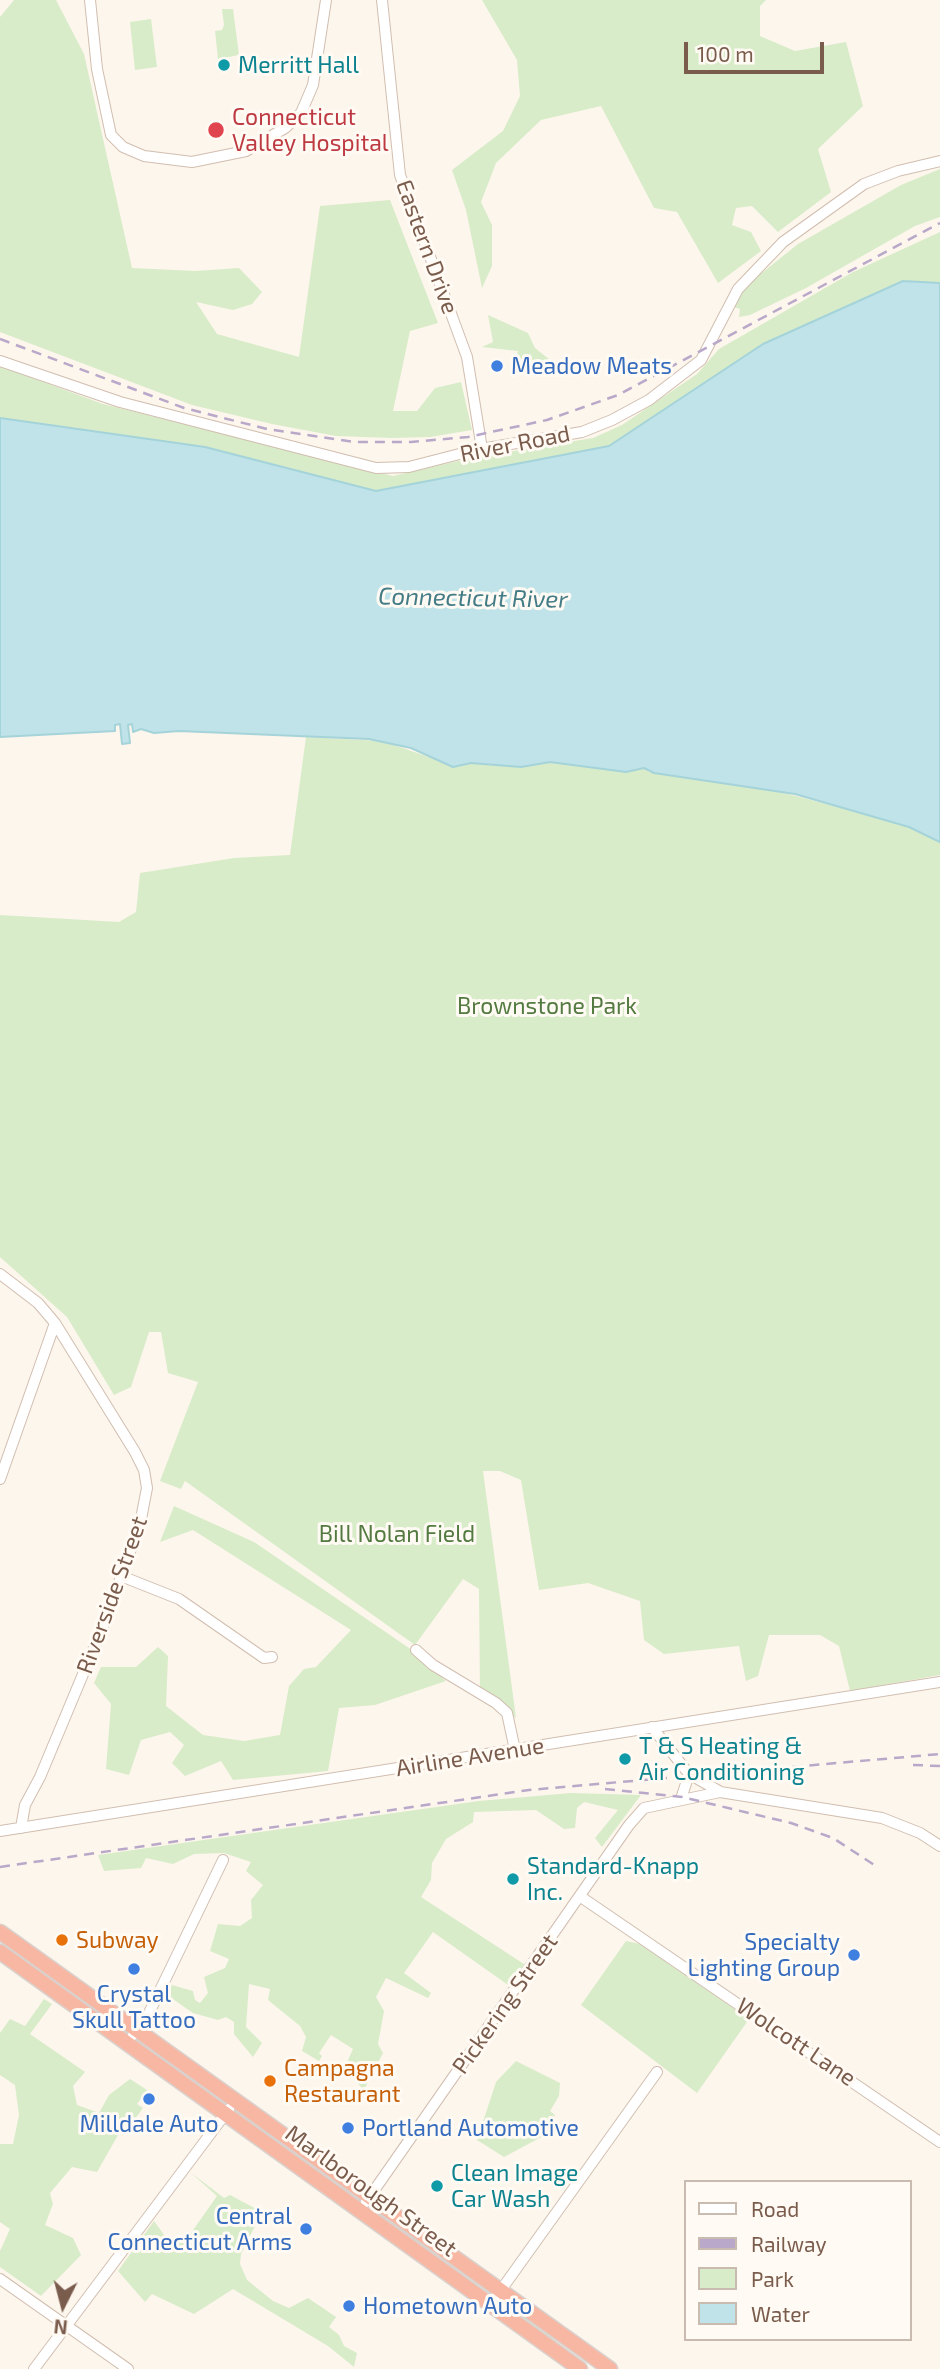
<!DOCTYPE html>
<html>
<head>
<meta charset="utf-8">
<style>
	body { margin:0 }
	#map { position:relative; width:940px; height:2369px; overflow:hidden; background:#fdf6ec; font-family:"Exo 2",sans-serif }
	canvas { display:block }
	.legend { position:absolute; left:684px; top:2180px; width:228px; height:161px; box-sizing:border-box; background:#fffaf3; border:2px solid #cabbb1; margin:0; padding:9px 12px; list-style:none; font-size:21px; color:#7a5c4d }
	.legend li { display:flex; align-items:center; gap:14px; height:35px }
	.legend b { width:35px; border:2px solid #cabbb1 }
	.north { position:absolute; left:28px; top:2271px; width:70px; height:70px; -webkit-text-stroke:5px #fffaf3; paint-order:stroke; rotate:186deg; font-size:19px; font-weight:700; line-height:28px; text-align:center; color:#7a5c4d }
	.north::after { content:''; display:block; margin:auto; width:24px; height:32px; background:#7a5c4d; clip-path:polygon(50% 0,100% 100%,50% 72%,0 100%) }
	.scale { position:absolute; left:684px; top:42px; width:140px; height:32px; box-sizing:border-box; border:4px solid #7a5c4d; border-top:0; padding-left:9px; font-size:21px; line-height:24px; white-space:nowrap; color:#7a5c4d; -webkit-text-stroke:5px #fffaf3; paint-order:stroke }
</style>
</head>
<body>
<div id="map">
<canvas width="940" height="2369"></canvas>
<ul class="legend">
<li><b style="height:9px;background:#fff"></b>Road</li>
<li><b style="height:9px;background:#b9a8c9"></b>Railway</li>
<li><b style="height:19px;background:#d8ecc9"></b>Park</li>
<li><b style="height:19px;background:#bfe3e8"></b>Water</li>
</ul>
<div class="north">N</div>
<div class="scale">100 m</div>
</div>
<script>
const ctx = document.querySelector('canvas').getContext('2d');
ctx.lineJoin = 'round';
function fillPath(path, color) { ctx.fillStyle = color; ctx.fill(path, 'evenodd'); }
const poly = rows => new Path2D(rows.map(r => 'M' + r).join(''));
function stroke(path, color, width, dash) { ctx.strokeStyle = color; ctx.lineWidth = width; ctx.lineCap = dash ? 'butt' : 'round'; ctx.setLineDash(dash || []); ctx.stroke(path); }
function write(font, color, halo, rows, align = 'center') {
  ctx.font = font + ' "Exo 2",sans-serif'; ctx.lineWidth = 6; ctx.setLineDash([]); ctx.textBaseline = 'middle'; ctx.strokeStyle = halo; ctx.fillStyle = color; for (const [text, x, y, turn = 0] of rows) {
    ctx.save(); ctx.translate(x, y); ctx.rotate((+turn || 0) * Math.PI / 180); ctx.textAlign = isNaN(turn) ? turn : align; if (halo) ctx.strokeText(text, 0, 0); ctx.fillText(text, 0, 0); ctx.restore();
  }
}
const green = poly([
	[14,0,56,0,84,54,132,268,195,271,239,268,262,292,252,304,233,310,196,302,217,334,299,357,320,206,390,200,438,323,410,331,393,411,417,411,435,388,461,382,472,430,430,437,392,438,336,436,272,424,192,405,0,332,0,17],
	[482,0,766,0,760,6,760,36,795,51,846,42,863,106,818,149,831,192,778,232,752,206,736,208,732,225,751,232,761,251,718,283,677,212,654,208,601,106,541,120,496,163,481,202,492,225,492,266,482,288,466,210,452,170,503,131,520,96,517,60],
	[222,9,233,9,239,55,218,59,215,31,222,30,224,25],
	[151,19,157,67,135,70,130,22],
	[940,169,940,217,915,226,806,288,750,315,739,317,740,309,734,307,748,284,798,244,901,185],
	[940,232,940,283,903,281,763,344,609,446,376,492,205,447,0,418,0,366,103,404,393,476,471,458,593,438,622,425,697,374,719,349,853,272],
	[488,315,528,333,535,348,559,367,516,359,518,351,482,347,493,342],
	[306,737,383,741,457,767,471,763,521,767,550,762,644,768,649,772,762,787,902,824,940,842,940,1675,850,1691,839,1646,820,1635,769,1635,758,1676,746,1681,739,1646,664,1654,644,1640,640,1601,588,1583,539,1590,521,1480,500,1471,483,1471,516,1718,480,1692,479,1589,463,1579,415,1645,185,1481,181,1489,160,1481,198,1382,168,1373,161,1332,149,1332,131,1387,114,1395,67,1317,0,1257,0,915,119,922,136,912,140,873,234,858,290,855],
	[174,1506,254,1542,409,1648,446,1681,375,1705,339,1708,328,1771,233,1780,221,1761,185,1776,172,1763,184,1745,170,1732,141,1740,129,1775,106,1769,111,1704,94,1683,101,1667,136,1667,158,1647,168,1656,166,1706,203,1735,244,1741,280,1735,289,1686,304,1669,316,1667,351,1630,193,1530,160,1542],
	[571,1793,641,1795,602,1847,595,1838,618,1810,584,1802,577,1808,575,1828,564,1829,536,1810,474,1812,473,1822,446,1839,432,1863,431,1880,421,1897,527,1966,511,1987,433,1932,404,1973,431,1993,428,1998,386,1978,376,1997,384,2011,378,2044,383,2053,364,2090,344,2069,353,2049,331,2035,319,2053,322,2056,319,2061,302,2051,306,2037,300,2026,268,2000,270,1989,249,1984,246,2027,262,2043,253,2057,234,2034,234,2022,226,2017,218,2020,193,2013,167,1995,172,1985,193,1991,195,2000,200,2003,208,1993,204,1977,225,1968,229,1959,210,1951,218,1924,240,1926,252,1918,251,1900,263,1885,246,1871,251,1862,224,1853,194,1854,173,1864,146,1858,141,1868,104,1871,98,1855,479,1801],
	[626,1941,640,1944,749,2019,697,2093,581,2005],
	[44,1999,52,2004,30,2034,85,2072,73,2086,77,2105,99,2113,109,2095,130,2079,147,2090,137,2104,143,2108,127,2130,122,2128,97,2172,72,2167,50,2193,53,2204,45,2225,73,2238,81,2255,41,2296,0,2267,0,2251,10,2229,0,2222,0,2144,13,2144,19,2115,15,2085,0,2075,0,2033,10,2019,25,2026],
	[516,2061,560,2083,559,2096,550,2111,555,2115,547,2134,504,2157,477,2140,496,2082],
	[190,2172,224,2198,230,2195,262,2212,241,2254,240,2264,247,2280,273,2301,289,2308,308,2298,336,2317,329,2327,339,2335,344,2346,357,2353,354,2367,328,2346,233,2289,194,2314,152,2294,145,2302,118,2271,154,2221,170,2243,184,2243,217,2196],
	[392,2225,407,2231,450,2263,426,2252],
	[509,2304,564,2343,539,2333,505,2307]
]);
const water = poly([
	[903,281,940,283,940,842,909,827,795,794,654,773,644,768,626,772,550,762,521,767,471,763,453,767,411,748,369,739,179,731,154,733,141,729,133,732,132,724,128,725,130,743,122,744,120,724,115,725,115,731,0,737,0,418,205,447,376,491,609,446,763,344,903,281]
]);
const minor = poly([
	[90,0,97,69,111,135,123,147,144,156,192,162,246,151,285,128,301,113,313,85,326,0],
	[382,0,400,175,467,357,482,449],
	[0,361,120,402,376,468,409,467,475,450,582,432,612,420,649,400,701,360,738,289,783,242,864,184,898,171,940,161],
	[0,1274,38,1303,55,1323,135,1452,144,1470,147,1488,140,1524,104,1624,40,1777,25,1805,21,1828],
	[0,1479,55,1323],
	[121,1576,179,1599,264,1658,272,1657],
	[416,1650,433,1665,496,1703,507,1713,515,1750],
	[652,1727,689,1774,719,1791],
	[681,1799,689,1774],
	[0,1831,940,1682],
	[581,1897,940,2142],
	[133,2035,149,2013,223,1860],
	[366,2202,629,1825,644,1808,720,1792,882,1818,920,1833,940,1846],
	[0,2279,128,2369],
	[491,2304,657,2072],
	[34,2369,229,2109]
]);
const highway = poly([
	[0,1932,610,2369],
	[0,1952,580,2369]
]);
const rail = poly([
	[0,339,184,408,267,429,355,442,411,442,468,437,547,420,618,395,940,223],
	[913,1765,940,1766],
	[605,1789,682,1797,791,1823,833,1838,879,1868],
	[0,1867,529,1790,940,1754]
]);
const markers = [
	[224,65,7,"#0f9aa8"],
	[216,130,9,"#e0444e"],
	[497,366,7,"#3f7fe0"],
	[625,1759,7,"#0f9aa8"],
	[513,1879,7,"#0f9aa8"],
	[62,1940,7,"#e8710a"],
	[854,1955,7,"#3f7fe0"],
	[134,1969,7,"#3f7fe0"],
	[270,2081,7,"#e8710a"],
	[149,2099,7,"#3f7fe0"],
	[348,2128,7,"#3f7fe0"],
	[437,2186,7,"#0f9aa8"],
	[306,2229,7,"#3f7fe0"],
	[349,2306,7,"#3f7fe0"]
];
const cultureNames = [
	["Merritt Hall",238,65],
	["T & S Heating &",639,1746],
	["Air Conditioning",639,1772],
	["Standard-Knapp",527,1866],
	["Inc.",527,1892],
	["Clean Image",451,2173],
	["Car Wash",451,2199]
];
const healthNames = [
	["Connecticut",232,117],
	["Valley Hospital",232,143]
];
const streetNames = [
	["Eastern Drive",427,247,70],
	["River Road",515,444,-11],
	["Riverside Street",112,1595,-70],
	["Airline Avenue",470,1757,-9],
	["Pickering Street",505,2004,-55],
	["Wolcott Lane",796,2042,34],
	["Marlborough Street",371,2191,36]
];
const shopNames = [
	["Meadow Meats",511,366],
	["Specialty",840,1942,"right"],
	["Lighting Group",840,1968,"right"],
	["Crystal",134,1994,"center"],
	["Skull Tattoo",134,2020,"center"],
	["Milldale Auto",149,2124,"center"],
	["Portland Automotive",362,2128],
	["Central",292,2216,"right"],
	["Connecticut Arms",292,2242,"right"],
	["Hometown Auto",363,2306]
];
const parkNames = [
	["Brownstone Park",547,1006],
	["Bill Nolan Field",397,1534]
];
const foodNames = [
	["Subway",76,1940],
	["Campagna",284,2068],
	["Restaurant",284,2094]
];
const waterNames = [
	["Connecticut River",473,598,1]
];
fillPath(green, '#d8ecc9');
fillPath(water, '#bfe3e8');
stroke(water, '#a5d3da', 2);
stroke(minor, '#d1beb0', 12);
stroke(highway, '#dad1cd', 17);
stroke(minor, '#fff', 10);
stroke(highway, '#f7b7a3', 14);
stroke(rail, '#b9a8c9', 2.5, [10, 7]);
for (const [x, y, r, color] of markers) { const dot = new Path2D(); dot.arc(x, y, r, 0, 2 * Math.PI); ctx.fillStyle = color; ctx.fill(dot); stroke(dot, '#fffaf3', 2.5); }
write('23px', '#0d838f', '#fffaf3', cultureNames, 'left');
write('23px', '#be3a42', '#fffaf3', healthNames, 'left');
write('23px', '#7a5c4d', '#fffaf3', streetNames);
write('23px', '#366cbe', '#fffaf3', shopNames, 'left');
write('23px', '#537a41', '#fffaf3', parkNames);
write('23px', '#c56008', '#fffaf3', foodNames, 'left');
write('italic 24px', '#437c86', '#fffaf3', waterNames);
</script>
</body>
</html>
